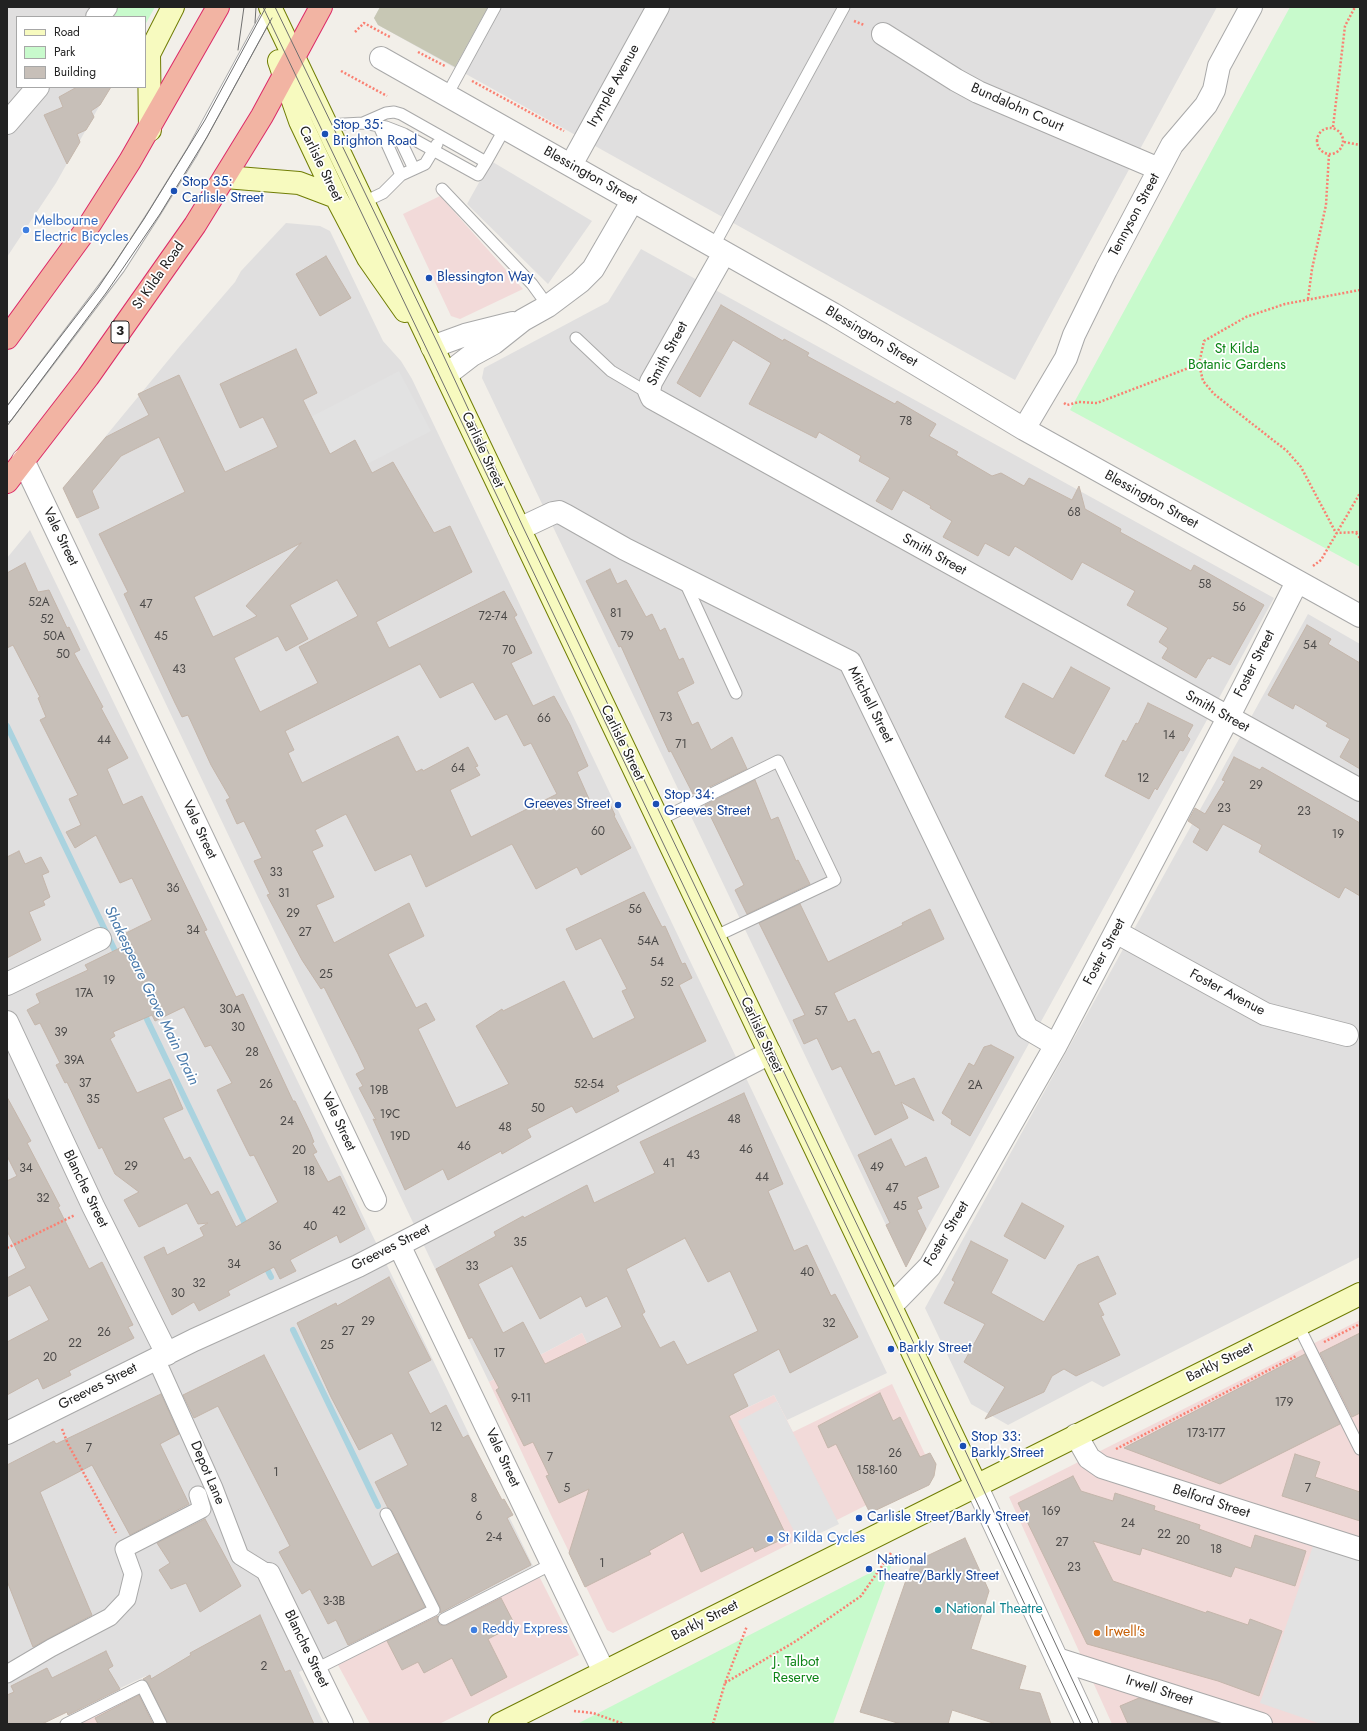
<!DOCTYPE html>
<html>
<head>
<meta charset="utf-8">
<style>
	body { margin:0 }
	#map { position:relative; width:1367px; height:1731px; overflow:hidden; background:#f2efe9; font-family:Jost,sans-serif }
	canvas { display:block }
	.frame { position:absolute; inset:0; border:8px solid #222; pointer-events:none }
	.legend { position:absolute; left:16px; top:16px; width:130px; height:72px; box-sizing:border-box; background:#fff; border:1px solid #a7a7a7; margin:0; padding:5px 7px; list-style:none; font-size:12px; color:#222 }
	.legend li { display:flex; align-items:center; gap:8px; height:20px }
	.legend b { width:20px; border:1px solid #a7a7a7 }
</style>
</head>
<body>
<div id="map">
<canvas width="1367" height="1731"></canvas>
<div class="frame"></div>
<ul class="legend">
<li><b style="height:5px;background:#f7fabf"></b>Road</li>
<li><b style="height:11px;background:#c8facc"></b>Park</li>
<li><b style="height:11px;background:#c7bfb8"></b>Building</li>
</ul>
</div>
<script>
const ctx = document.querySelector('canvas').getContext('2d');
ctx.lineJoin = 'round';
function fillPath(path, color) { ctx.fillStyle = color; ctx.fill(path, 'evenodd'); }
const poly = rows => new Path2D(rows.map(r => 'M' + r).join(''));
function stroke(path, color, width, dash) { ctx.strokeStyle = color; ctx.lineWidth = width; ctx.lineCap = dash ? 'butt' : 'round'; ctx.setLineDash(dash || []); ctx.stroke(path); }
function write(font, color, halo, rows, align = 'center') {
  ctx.font = font + ' Jost,sans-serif'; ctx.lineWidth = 3.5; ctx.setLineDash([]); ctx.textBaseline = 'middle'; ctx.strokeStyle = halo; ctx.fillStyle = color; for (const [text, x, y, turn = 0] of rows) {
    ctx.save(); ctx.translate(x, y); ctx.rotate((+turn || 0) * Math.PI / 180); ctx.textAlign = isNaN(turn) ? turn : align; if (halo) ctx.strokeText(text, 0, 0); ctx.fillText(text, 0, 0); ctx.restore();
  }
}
const residential = poly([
	[7,7,101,7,106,17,17,17,17,87,110,87,56,183,7,257],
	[380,7,1217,7,1015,380,378,25,374,18],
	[491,161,592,221,548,284,467,204],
	[286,223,320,226,330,231,383,341,401,361,412,379,887,1373,787,1420,774,1395,694,1433,635,1443,582,1333,489,1382,63,488,180,346,235,282,241,271],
	[641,249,1274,598,906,1267,482,378,484,368,608,302],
	[30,530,533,1566,441,1614,435,1604,299,1672,324,1724,169,1724,146,1676,67,1713,67,1712,7,1724,7,558],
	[1308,614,1360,644,1360,1257,1103,1387,1092,1381,1008,1425,971,1404,925,1308]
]);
const commercial = poly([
	[440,196,523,289,460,319,451,316,403,214],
	[1360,1320,1360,1724,1112,1724,1009,1497],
	[582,1333,635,1443,694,1433,774,1395,793,1432,892,1384,931,1467,928,1474,613,1633,607,1630,551,1515,489,1382],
	[539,1576,579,1655,439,1724,370,1724,338,1665,437,1615,443,1625],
	[140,1694,155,1724,79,1724]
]);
const construction = poly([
	[380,7,488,7,455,67,378,25,374,18]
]);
const park = poly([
	[101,7,155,7,145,25,145,17,106,17],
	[1290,7,1360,7,1360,567,1070,410],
	[893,1561,833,1724,577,1724]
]);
const parking = poly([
	[399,371,431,431,367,464,355,440,330,454,311,417],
	[777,1401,839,1524,800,1543,738,1421],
	[1314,1543,1360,1559,1360,1724,1321,1724,1260,1703]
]);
const stream = poly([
	[7,726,118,957],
	[143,1011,247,1228],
	[264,1263,271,1277],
	[293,1330,378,1506]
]);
const building = poly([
	[77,87,111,87,100,105,91,111,94,117,86,130,77,134,80,142,67,164,44,115,63,107,59,97,77,87],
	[326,256,351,298,320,316,296,274,326,256],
	[721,305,783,341,784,339,809,353,807,356,895,404,897,401,936,424,929,436,958,452,956,455,992,476,1001,473,1024,486,1029,478,1072,500,1079,486,1085,509,1121,529,1120,532,1191,571,1194,565,1264,605,1230,665,1212,656,1210,659,1208,658,1196,678,1162,658,1168,648,1159,642,1168,628,1127,605,1135,591,1082,562,1072,580,1015,546,1009,556,985,543,978,556,943,537,952,521,930,508,931,506,903,490,892,510,876,501,890,478,859,461,861,456,819,432,816,438,749,404,771,363,733,340,700,397,677,383,721,305],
	[296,349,317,393,303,400,330,454,355,440,372,473,393,462,434,533,450,526,472,572,376,622,389,648,504,591,517,615,514,617,532,653,511,663,533,706,554,696,570,725,588,766,577,772,593,808,608,800,615,815,614,816,631,848,581,875,577,867,536,889,512,844,426,887,411,854,375,871,346,814,315,830,323,846,312,851,334,897,316,905,334,943,409,903,424,936,388,954,416,1008,426,1003,435,1020,418,1029,456,1108,509,1084,476,1026,502,1009,503,1011,564,981,593,1039,635,1018,622,991,627,989,601,938,576,950,566,929,644,892,662,927,665,926,682,964,685,963,692,978,679,985,706,1041,616,1086,619,1091,576,1113,572,1106,527,1129,531,1137,502,1154,501,1151,448,1180,443,1169,405,1190,373,1119,376,1120,359,1088,363,1086,356,1074,365,1069,358,1054,324,987,321,989,302,960,267,895,270,894,254,861,262,858,244,821,237,824,226,800,230,798,211,765,188,715,182,717,175,703,124,594,128,592,99,534,185,492,159,437,121,456,92,491,99,508,77,518,63,488,106,437,149,415,138,394,179,375,225,472,278,447,263,417,240,428,220,384,296,349],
	[301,543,246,606,257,616,213,637,194,597,301,543],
	[337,580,358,616,299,647,318,683,260,712,234,658,278,636,286,651,308,639,290,605,337,580],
	[420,664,440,698,473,682,495,720,507,714,524,746,531,743,557,794,471,837,450,790,480,775,475,767,478,766,468,747,423,771,422,769,416,772,398,736,302,783,288,753,294,750,285,731,420,664],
	[25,563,38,592,49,590,67,628,69,627,80,650,74,653,103,707,101,708,128,758,107,769,123,805,142,796,207,930,204,931,236,997,243,994,293,1101,295,1101,310,1132,314,1142,312,1143,317,1152,313,1154,328,1182,340,1176,365,1229,340,1243,337,1235,290,1260,296,1271,280,1279,274,1267,228,1291,230,1295,199,1311,194,1302,172,1315,144,1257,164,1247,167,1255,204,1236,200,1228,208,1223,198,1224,187,1203,139,1227,124,1200,139,1192,115,1174,102,1147,99,1149,67,1082,65,1083,56,1065,60,1063,40,1023,35,1025,27,1010,40,1003,36,994,88,970,85,965,128,944,124,934,152,920,132,878,120,883,96,835,75,848,66,832,81,825,69,799,78,795,40,720,46,717,38,698,40,697,13,645,7,648,7,573,25,563],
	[184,1007,205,1047,211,1045,232,1083,217,1090,250,1156,254,1155,278,1202,236,1227,218,1191,211,1195,190,1157,184,1160,163,1118,183,1109,170,1079,137,1093,110,1039,115,1036,113,1032,152,1015,155,1021,184,1007],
	[610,569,617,584,626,580,646,617,652,614,660,631,665,628,679,660,683,658,694,683,677,692,692,725,698,722,711,750,732,737,747,769,699,792,698,791,693,794,671,751,669,752,663,739,621,646,619,647,586,581,610,569],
	[1307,625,1331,639,1328,644,1360,663,1360,769,1340,757,1350,739,1326,726,1328,723,1295,704,1293,709,1268,695,1307,625],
	[1071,667,1110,688,1074,754,1005,717,1023,683,1053,699,1071,667],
	[1148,703,1193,725,1187,736,1190,739,1183,751,1180,750,1157,790,1155,788,1149,799,1105,776,1123,740,1126,742,1136,723,1138,724,1148,703],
	[1234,757,1260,770,1262,767,1360,823,1360,896,1345,887,1339,898,1259,852,1262,845,1223,824,1207,851,1193,842,1200,829,1188,821,1195,808,1205,814,1225,781,1222,780,1234,757],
	[755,780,771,820,778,817,796,861,798,860,810,884,747,914,735,890,744,885,705,805,755,780],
	[19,851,25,864,41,857,49,872,42,875,50,897,43,901,45,905,29,912,41,940,7,958,7,857,19,851],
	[800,904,828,962,903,925,902,923,930,909,944,939,834,993,848,1022,855,1019,872,1054,879,1051,895,1086,914,1078,934,1121,901,1102,908,1118,875,1135,841,1066,832,1070,817,1038,804,1044,793,1020,805,1015,759,923,800,904],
	[991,1045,1014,1057,970,1136,951,1124,952,1120,942,1113,969,1063,974,1066,984,1047,991,1045],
	[744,1093,783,1184,768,1191,794,1251,807,1245,831,1296,835,1294,858,1337,790,1373,779,1349,733,1374,748,1406,729,1416,787,1537,755,1552,753,1547,701,1572,683,1532,649,1551,651,1554,585,1587,569,1553,589,1489,559,1503,546,1476,549,1475,533,1442,524,1446,496,1390,499,1388,472,1337,469,1339,436,1269,496,1236,494,1232,523,1216,524,1218,587,1185,594,1203,655,1173,640,1142,744,1093],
	[685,1238,708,1282,730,1271,758,1331,687,1365,674,1341,660,1348,642,1314,645,1312,626,1269,685,1238],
	[512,1266,540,1319,581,1296,586,1307,607,1296,622,1327,545,1364,523,1322,503,1333,478,1284,512,1266],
	[7,1097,31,1141,27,1143,60,1206,58,1207,89,1269,102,1262,133,1325,128,1327,134,1338,69,1371,71,1375,43,1389,38,1378,7,1395,7,1342,49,1320,30,1285,7,1297,7,1278,26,1268,7,1231,7,1181,17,1176,7,1156,7,1097],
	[891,1139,905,1167,926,1157,939,1187,917,1197,922,1208,917,1210,926,1229,906,1267,886,1225,890,1223,858,1155,891,1139],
	[1022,1203,1064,1226,1045,1259,1004,1236,1022,1203],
	[971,1241,1008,1260,991,1293,1044,1322,1078,1265,1098,1256,1116,1294,1098,1303,1104,1315,1101,1316,1120,1355,1076,1376,1064,1369,1052,1376,1044,1392,985,1419,1005,1387,964,1362,985,1324,944,1303,955,1282,952,1280,971,1241],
	[389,1277,431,1360,408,1372,430,1414,446,1405,463,1438,468,1435,502,1500,504,1499,513,1515,507,1518,531,1565,440,1613,440,1607,392,1511,388,1508,375,1482,408,1465,392,1433,359,1450,331,1397,297,1323,336,1303,337,1306,389,1277],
	[1360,1333,1360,1413,1352,1417,1320,1353,1360,1333],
	[1305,1354,1340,1424,1220,1484,1124,1448,1305,1354],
	[264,1355,372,1567,398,1553,425,1607,348,1645,336,1620,328,1624,310,1589,302,1594,279,1552,290,1546,218,1406,194,1418,183,1395,264,1355],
	[880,1393,893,1421,900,1417,920,1457,930,1453,936,1464,934,1476,929,1485,870,1513,836,1444,828,1448,818,1426,880,1393],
	[161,1394,179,1434,160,1444,189,1504,130,1535,92,1465,40,1492,92,1615,33,1647,7,1581,7,1465,54,1441,56,1444,161,1394],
	[1295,1454,1320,1462,1315,1477,1360,1492,1360,1521,1282,1496,1295,1454],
	[1073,1476,1081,1491,1113,1501,1115,1493,1155,1506,1154,1510,1200,1525,1199,1529,1251,1548,1255,1535,1306,1551,1295,1586,1235,1567,1231,1577,1142,1548,1140,1555,1093,1541,1113,1581,1206,1613,1207,1611,1248,1625,1250,1619,1282,1631,1259,1696,1218,1681,1087,1644,1018,1503,1073,1476],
	[205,1519,241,1586,200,1612,186,1583,171,1589,159,1570,170,1563,157,1543,205,1519],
	[965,1538,989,1591,971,1649,1026,1666,1019,1689,1040,1693,1051,1724,996,1724,952,1710,948,1724,901,1724,860,1712,912,1563,965,1538],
	[501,1598,515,1625,488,1639,507,1677,471,1696,452,1658,424,1673,418,1662,402,1670,387,1641,438,1616,438,1622,440,1625,447,1625,501,1598],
	[260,1615,285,1672,290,1670,314,1724,168,1724,148,1683,143,1679,150,1675,151,1679,191,1655,190,1653,260,1615],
	[106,1651,113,1666,108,1669,120,1689,68,1715,67,1712,42,1724,7,1724,7,1695,14,1692,11,1686,47,1668,52,1678,106,1651],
	[139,1695,153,1724,98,1724,95,1718,139,1695],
	[1139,1698,1218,1723,1217,1724,1128,1724,1120,1706,1139,1698]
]);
const path = poly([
	[854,21,864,25],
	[355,32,364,23,390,37],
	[418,52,445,66],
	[341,71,387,96],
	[472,81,564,131],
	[1333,127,1345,26,1355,7],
	'1317 141a13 13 0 1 1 26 0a13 13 0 1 1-26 0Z',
	[1344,142,1360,145],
	[1360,290,1285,304,1246,317,1204,341,1199,364,1203,381,1214,394,1287,451,1301,467,1336,533,1360,532],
	[1308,299,1312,269,1326,205,1329,154],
	[1064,403,1067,405,1079,402,1097,403,1199,364],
	[1356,533,1360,538],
	[1313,566,1321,560,1360,493],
	[7,1248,75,1215],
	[1324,1342,1360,1324],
	[62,1429,68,1444,116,1533],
	[1116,1449,1296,1356],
	[725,1683,796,1641,861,1596,891,1553],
	[574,1711,593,1713,624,1724],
	[713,1724,725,1683,747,1626]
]);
const service = poly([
	[447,95,495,7],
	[363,123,386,113,394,112,401,114,486,162,505,128],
	[326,125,363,123,386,127,404,134,478,175,486,162],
	[379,126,401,175],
	[396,131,414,169],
	[442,189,532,284,548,306],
	[364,202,383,193,401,175,425,164,437,144],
	[713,247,844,7],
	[576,338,611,371,650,394],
	[7,416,119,268,155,212,192,152,271,7],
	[684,580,736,693],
	[659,820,778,761,835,880,714,937],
	[1298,1325,1360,1449],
	[444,1619,552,1564],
	[316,1669,434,1610,386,1514],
	[66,1724,142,1686,161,1724]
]);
const pedestrian = poly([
	[156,1359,214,1488,240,1556,269,1574],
	[7,1674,51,1648,110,1617,127,1599,133,1574,124,1549,202,1509,198,1495]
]);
const minor = poly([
	[97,17,106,7],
	[883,34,956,80,978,92,1159,169],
	[381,58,833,314,1024,429,1360,616],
	[7,123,38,87],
	[571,165,658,7],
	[724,253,651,382,649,391,652,398,1360,790],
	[432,347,465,335,513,323],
	[446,375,472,355,494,343,523,320,548,306,580,282,593,269,633,200],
	[1024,429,1066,358,1074,335,1106,270,1172,145,1206,105,1214,90,1219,66,1251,7],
	[23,460,375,1200],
	[519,529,553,513,559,512,565,515,625,549,850,662,1027,1028,1056,1045],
	[1116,932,1265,1014,1347,1035],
	[7,984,100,939],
	[7,1022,93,1206,167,1354],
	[399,1245,604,1672],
	[891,1306,930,1266,1056,1045,1228,718,1297,582],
	[7,1433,194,1340,358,1266,770,1053],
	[1076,1435,1089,1458,1102,1467,1360,1549],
	[269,1574,342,1724],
	[1057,1659,1261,1724]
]);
const tertiary = poly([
	[976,1485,1087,1724]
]);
const secondary = poly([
	[270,7,976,1485],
	[279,61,300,121,336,197,368,258,405,311],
	[150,130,149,54,173,7],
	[225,177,299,183,336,197],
	[500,1724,1360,1294]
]);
const trunk = poly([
	[7,338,90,224,130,161,218,7],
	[7,482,88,377,195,225,262,116,321,7]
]);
const tram = poly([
	[263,7,886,1309,1081,1724],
	[275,7,439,346,523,527,963,1446,1093,1724],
	[255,23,256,7],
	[238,50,244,7],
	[7,406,98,288,144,219,205,120,266,7],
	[7,426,106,293,160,214,207,137,272,18]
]);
const markers = [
	[325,134,4,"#1a4fb4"],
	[174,191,4,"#1a4fb4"],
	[26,230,4,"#3f7fe0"],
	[429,278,4,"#1a4fb4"],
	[656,804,4,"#1a4fb4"],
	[618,805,4,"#1a4fb4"],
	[891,1349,4,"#1a4fb4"],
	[963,1446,4,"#1a4fb4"],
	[859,1518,4,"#1a4fb4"],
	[770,1539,4,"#3f7fe0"],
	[869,1569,4,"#1a4fb4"],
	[938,1610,4,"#0f9aa8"],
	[474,1630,4,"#3f7fe0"],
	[1097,1633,4,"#e8710a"]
];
const numberNames = [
	["78",906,422],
	["68",1074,513],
	["58",1205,585],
	["52A",39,603],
	["47",146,605],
	["56",1239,608],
	["81",616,614],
	["72-74",493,617],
	["52",47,620],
	["50A",54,637],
	["45",161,637],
	["79",627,637],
	["54",1310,646],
	["70",509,651],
	["50",63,655],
	["43",179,670],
	["73",666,718],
	["66",544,719],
	["14",1169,736],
	["44",104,741],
	["71",681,745],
	["64",458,769],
	["12",1143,779],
	["29",1256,786],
	["23",1224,809],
	["23",1304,812],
	["60",598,832],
	["19",1338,835],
	["33",276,873],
	["36",173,889],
	["31",284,894],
	["56",635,910],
	["29",293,914],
	["34",193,931],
	["27",305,933],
	["54A",648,942],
	["54",657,963],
	["25",326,975],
	["19",109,981],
	["52",667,983],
	["17A",84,994],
	["30A",230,1010],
	["57",821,1012],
	["30",238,1028],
	["39",61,1033],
	["28",252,1053],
	["39A",74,1061],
	["37",85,1084],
	["26",266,1085],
	["52-54",589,1085],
	["2A",975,1086],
	["19B",379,1091],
	["35",93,1100],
	["50",538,1109],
	["19C",390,1115],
	["48",734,1120],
	["24",287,1122],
	["48",505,1128],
	["19D",400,1137],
	["46",464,1147],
	["46",746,1150],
	["20",299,1151],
	["43",693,1156],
	["41",669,1164],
	["29",131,1167],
	["49",877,1168],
	["34",26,1169],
	["18",309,1172],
	["44",762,1178],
	["47",892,1189],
	["32",43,1199],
	["45",900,1207],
	["42",339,1212],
	["40",310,1227],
	["35",520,1243],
	["36",275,1247],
	["34",234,1265],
	["33",472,1267],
	["40",807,1273],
	["32",199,1284],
	["30",178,1294],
	["29",368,1322],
	["32",829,1324],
	["27",348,1332],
	["26",104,1333],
	["22",75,1344],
	["25",327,1346],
	["17",499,1354],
	["20",50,1358],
	["9-11",521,1399],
	["179",1284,1403],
	["12",436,1428],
	["173-177",1206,1434],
	["7",89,1449],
	["26",895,1454],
	["7",550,1458],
	["158-160",877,1471],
	["1",276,1473],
	["5",567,1489],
	["7",1308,1489],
	["8",474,1499],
	["169",1051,1512],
	["6",479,1517],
	["24",1128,1524],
	["22",1164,1535],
	["2-4",494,1538],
	["20",1183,1541],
	["27",1062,1543],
	["18",1216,1550],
	["1",602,1564],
	["23",1074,1568],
	["3-3B",334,1602],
	["2",264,1667]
];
const shields = [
	[120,332,18]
];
const shieldNames = [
	["3",120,332]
];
const streetNames = [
	["Irymple Avenue",614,86,-61],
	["Bundalohn Court",1017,108,24],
	["Carlisle Street",320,164,64],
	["Blessington Street",590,176,29],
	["Tennyson Street",1135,215,-62],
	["St Kilda Road",159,276,-55],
	["Blessington Street",871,337,31],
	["Smith Street",668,354,-62],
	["Carlisle Street",482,450,65],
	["Blessington Street",1151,500,29],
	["Vale Street",60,537,64],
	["Smith Street",934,555,29],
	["Foster Street",1255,664,-63],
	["Mitchell Street",870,705,63],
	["Smith Street",1217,712,29],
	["Carlisle Street",622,743,64],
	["Vale Street",199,830,65],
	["Foster Street",1105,952,-62],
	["Foster Avenue",1227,993,28],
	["Carlisle Street",761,1035,65],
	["Vale Street",338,1122,65],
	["Blanche Street",85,1189,64],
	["Foster Street",947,1234,-59],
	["Greeves Street",391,1248,-27],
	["Barkly Street",1220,1363,-26],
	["Greeves Street",98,1387,-27],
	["Vale Street",502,1458,65],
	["Depot Lane",207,1473,67],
	["Belford Street",1211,1502,18],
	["Barkly Street",705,1621,-27],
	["Blanche Street",306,1649,64],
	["Irwell Street",1159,1691,18]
];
const transitNames = [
	["Stop 35:",333,126],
	["Brighton Road",333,142],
	["Stop 35:",182,183],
	["Carlisle Street",182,199],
	["Blessington Way",437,278],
	["Stop 34:",664,796],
	["Greeves Street",664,812],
	["Greeves Street",610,805,"right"],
	["Barkly Street",899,1349],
	["Stop 33:",971,1438],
	["Barkly Street",971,1454],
	["Carlisle Street/Barkly Street",867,1518],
	["National",877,1561],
	["Theatre/Barkly Street",877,1577]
];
const shopNames = [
	["Melbourne",34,222],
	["Electric Bicycles",34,238],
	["St Kilda Cycles",778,1539],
	["Reddy Express",482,1630]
];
const parkNames = [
	["St Kilda",1237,350],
	["Botanic Gardens",1237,366],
	["J. Talbot",796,1663],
	["Reserve",796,1679]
];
const cultureNames = [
	["National Theatre",946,1610]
];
const foodNames = [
	["Irwell's",1105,1633]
];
const waterNames = [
	["Shakespeare Grove Main Drain",151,996,64]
];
fillPath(residential, '#e0dfdf');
fillPath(commercial, '#f2dad9');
fillPath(construction, '#c7c7b4');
fillPath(park, '#c8facc');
fillPath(parking, '#e2e2e2');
stroke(stream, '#aad3df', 6);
fillPath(building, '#c7bfb8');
stroke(building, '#c4b6ab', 1);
stroke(service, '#a9a9a9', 13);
stroke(pedestrian, '#a9a9a9', 19);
stroke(minor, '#a9a9a9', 24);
stroke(tertiary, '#a9a9a9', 24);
stroke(secondary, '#707d05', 24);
stroke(trunk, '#dc2a67', 24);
stroke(path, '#fa8072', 2.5, [2, 2]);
stroke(service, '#fff', 11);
stroke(pedestrian, '#fff', 17);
stroke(minor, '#fff', 22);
stroke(tertiary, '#fff', 22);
stroke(secondary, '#f7fabf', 22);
stroke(trunk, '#f2b4a3', 22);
stroke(tram, '#707070', 1);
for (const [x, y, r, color] of markers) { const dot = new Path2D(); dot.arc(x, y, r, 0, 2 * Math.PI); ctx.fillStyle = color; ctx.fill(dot); stroke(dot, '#fff', 1.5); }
write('12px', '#4b4948', null, numberNames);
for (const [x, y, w] of shields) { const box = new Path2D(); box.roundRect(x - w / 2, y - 11, w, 22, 3); ctx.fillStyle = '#fff'; ctx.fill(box); stroke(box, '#222', 1); }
write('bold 13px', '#222', null, shieldNames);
write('14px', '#222', '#fff', streetNames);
write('14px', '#164399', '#fff', transitNames, 'left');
write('14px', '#366cbe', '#fff', shopNames, 'left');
write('14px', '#0c8416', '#fff', parkNames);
write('14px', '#0d838f', '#fff', cultureNames, 'left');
write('14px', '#c56008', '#fff', foodNames, 'left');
write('italic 15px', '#4a7aab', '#fff', waterNames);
</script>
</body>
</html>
